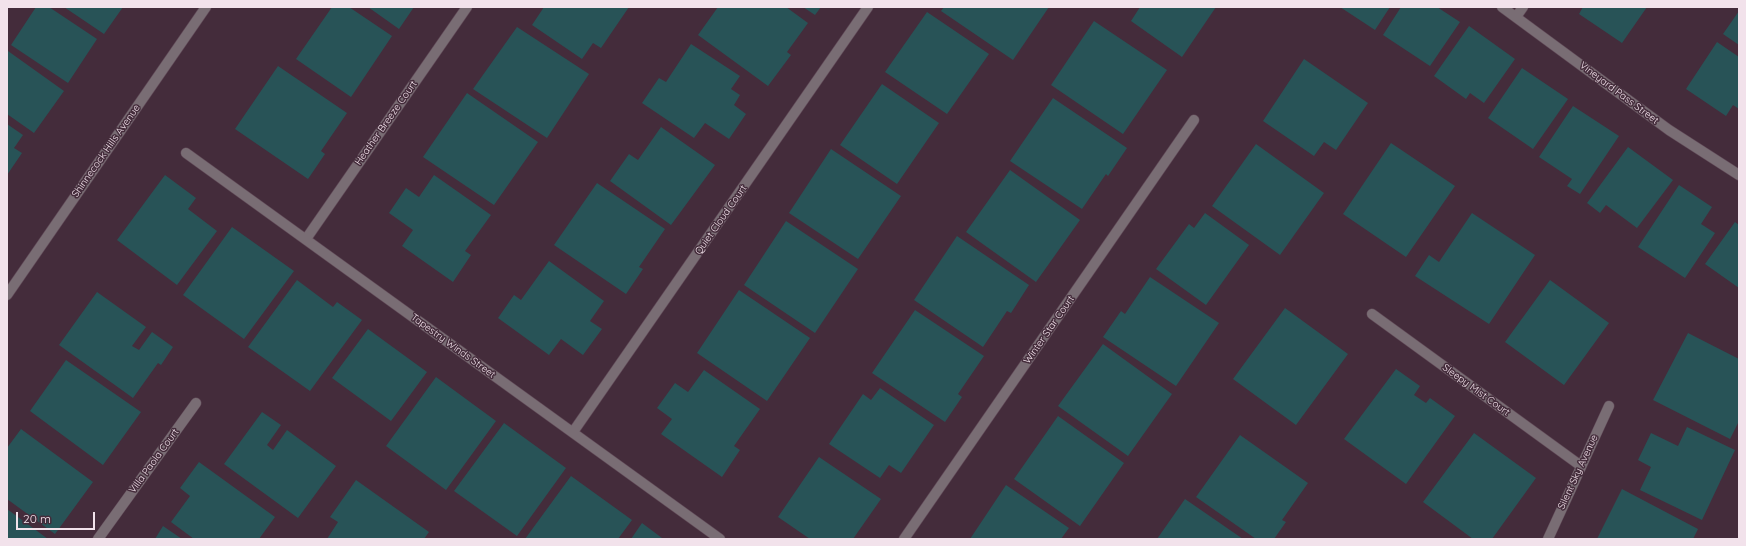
<!DOCTYPE html>
<html>
<head>
<meta charset="utf-8">
<style>
	body { margin:0 }
	#map { position:relative; width:1746px; height:546px; overflow:hidden; background:#442c3b; font-family:Quicksand,sans-serif }
	canvas { display:block }
	.frame { position:absolute; inset:0; border:8px solid #f2e2eb; pointer-events:none }
	.scale { position:absolute; left:16px; top:512px; width:79px; height:18px; box-sizing:border-box; border:2px solid #f2e2eb; border-top:0; padding-left:5px; font-size:12px; line-height:14px; white-space:nowrap; color:#f2e2eb; -webkit-text-stroke:3px #442c3b; paint-order:stroke }
</style>
</head>
<body>
<div id="map">
<canvas width="1746" height="546"></canvas>
<div class="frame"></div>
<div class="scale">20 m</div>
</div>
<script>
const ctx = document.querySelector('canvas').getContext('2d');
ctx.lineJoin = 'round';
function fillPath(path, color) { ctx.fillStyle = color; ctx.fill(path, 'evenodd'); }
const poly = rows => new Path2D(rows.map(r => 'M' + r).join(''));
function stroke(path, color, width, dash) { ctx.strokeStyle = color; ctx.lineWidth = width; ctx.lineCap = dash ? 'butt' : 'round'; ctx.setLineDash(dash || []); ctx.stroke(path); }
function write(font, color, halo, rows, align = 'center') {
  ctx.font = font + ' Quicksand,sans-serif'; ctx.lineWidth = 3; ctx.setLineDash([]); ctx.textBaseline = 'middle'; ctx.strokeStyle = halo; ctx.fillStyle = color; for (const [text, x, y, turn = 0] of rows) {
    ctx.save(); ctx.translate(x, y); ctx.rotate((+turn || 0) * Math.PI / 180); ctx.textAlign = isNaN(turn) ? turn : align; if (halo) ctx.strokeText(text, 0, 0); ctx.fillText(text, 0, 0); ctx.restore();
  }
}
const building = poly([
	[36,7,49,7,97,39,68,83,11,45],
	[64,7,123,7,104,34],
	[332,7,349,7,392,36,351,97,296,59],
	[368,7,414,7,399,29],
	[544,7,629,7,601,48,593,43,582,59,532,25],
	[718,7,786,7,808,23,787,52,791,55,768,86,698,35],
	[803,7,821,7,815,15],
	[944,7,1049,7,1013,60,941,11],
	[1140,7,1216,7,1182,57,1131,21],
	[1340,7,1390,7,1375,30],
	[1401,7,1437,7,1460,22,1430,66,1383,35],
	[1583,7,1647,7,1622,43,1579,14],
	[1739,11,1739,45,1723,34],
	[927,12,989,54,947,114,885,72],
	[1094,21,1167,70,1123,134,1051,85],
	[1469,26,1515,59,1484,103,1470,93,1466,99,1434,76],
	[517,27,589,74,547,138,473,89],
	[1717,42,1739,57,1739,109,1733,105,1726,116,1686,89],
	[691,44,740,76,731,89,740,95,734,105,746,114,729,139,705,123,694,138,642,103,659,78,666,82],
	[8,51,64,91,34,133,7,114],
	[1304,59,1368,103,1336,150,1324,142,1314,156,1263,121],
	[278,66,347,113,321,151,325,154,308,179,235,129],
	[1522,68,1568,99,1533,149,1488,118],
	[882,84,939,123,897,184,840,145],
	[467,93,538,142,494,205,423,157],
	[1053,98,1127,148,1108,176,1106,174,1082,209,1010,161],
	[1573,106,1619,136,1580,194,1567,186,1572,179,1539,157],
	[7,124,23,135,14,148,22,153,7,175],
	[661,127,715,165,671,225,610,181,629,154,638,160],
	[1391,143,1455,186,1406,257,1343,214],
	[1256,144,1324,193,1280,255,1212,206],
	[1628,147,1673,180,1637,228,1606,205,1600,213,1587,203],
	[831,149,901,196,858,259,789,213],
	[1010,170,1080,220,1036,282,966,232],
	[165,175,196,198,188,209,217,231,177,285,117,240],
	[434,175,491,215,465,251,471,255,453,282,402,246,413,230,389,213,406,188,419,197],
	[597,183,665,229,639,267,643,269,626,294,554,245],
	[1679,185,1712,207,1701,224,1715,233,1685,278,1638,247],
	[1205,213,1249,245,1206,305,1156,269,1189,224,1194,228],
	[1472,213,1535,255,1489,324,1415,276,1429,255,1439,262],
	[786,221,858,269,815,333,744,285],
	[1735,222,1739,225,1739,288,1705,264],
	[232,227,294,271,244,339,183,295],
	[957,236,1029,285,1011,313,1007,311,983,347,914,300],
	[549,261,604,301,590,321,602,329,583,355,561,339,549,355,498,318,514,295,521,300],
	[1150,277,1219,323,1176,386,1103,337,1121,311,1125,314],
	[297,280,333,307,337,302,362,320,310,391,248,347],
	[1550,280,1609,323,1564,385,1505,342],
	[739,290,810,338,767,401,697,353],
	[97,292,146,327,132,346,139,350,152,332,173,347,161,365,158,363,133,398,59,345],
	[1285,308,1348,354,1296,425,1233,379],
	[915,310,984,356,958,394,962,397,945,422,872,373],
	[368,329,427,372,391,421,332,378],
	[1688,333,1739,359,1739,421,1730,439,1653,400],
	[1103,344,1172,394,1128,456,1058,406],
	[66,360,141,412,103,465,30,411],
	[1396,369,1420,386,1414,395,1426,403,1430,398,1455,416,1406,484,1344,439],
	[704,370,760,409,734,446,740,450,722,477,661,434,672,419,657,408,675,383,688,392],
	[436,377,496,421,446,490,386,446],
	[880,388,934,425,901,473,889,465,880,478,829,444,863,394,871,400],
	[262,412,281,425,267,445,273,450,287,430,336,466,298,518,224,464],
	[1058,416,1124,463,1080,526,1014,479],
	[504,423,566,468,517,536,454,491],
	[1687,427,1735,450,1702,520,1640,490,1651,467,1638,460,1651,433,1678,446],
	[21,429,93,482,55,534,7,499,7,448],
	[1474,433,1536,478,1492,539,1473,539,1423,502],
	[1240,435,1308,483,1282,520,1286,522,1274,539,1256,539,1196,497],
	[819,457,881,499,853,539,810,539,778,517],
	[199,462,275,517,259,539,194,539,171,522,190,496,180,488],
	[571,476,632,520,618,539,525,539],
	[356,480,429,532,424,539,327,539,338,522,330,517],
	[1006,485,1069,528,1061,539,970,539],
	[1622,489,1698,529,1693,539,1597,539],
	[1185,499,1243,539,1157,539],
	[7,509,48,539,7,539],
	[642,523,662,538,631,539],
	[163,526,182,539,155,539]
]);
const minor = poly([
	[1502,7,1669,130,1739,175],
	[1516,17,1523,7],
	[186,153,720,539],
	[306,239,467,7],
	[1372,314,1581,466],
	[573,432,868,7],
	[98,539,196,403],
	[904,539,1194,120],
	[1548,539,1609,406]
]);
const tertiary = poly([
	[7,295,206,7]
]);
const streetNames = [
	["Vineyard Pass Street",1619,93,37],
	["Heather Breeze Court",386,123,-55],
	["Shinnecock Hills Avenue",106,151,-55],
	["Quiet Cloud Court",721,220,-55],
	["Winter Star Court",1049,330,-55],
	["Tapestry Winds Street",453,346,36],
	["Sleepy Mist Court",1476,390,36],
	["Villa Paola Court",154,461,-54],
	["Silent Sky Avenue",1578,472,-65]
];
fillPath(building, '#285357');
stroke(minor, '#604957', 11);
stroke(tertiary, '#604957', 11);
stroke(minor, '#796d74', 10);
stroke(tertiary, '#796d74', 10);
write('10px', '#f2e2eb', '#442c3b', streetNames);
</script>
</body>
</html>
